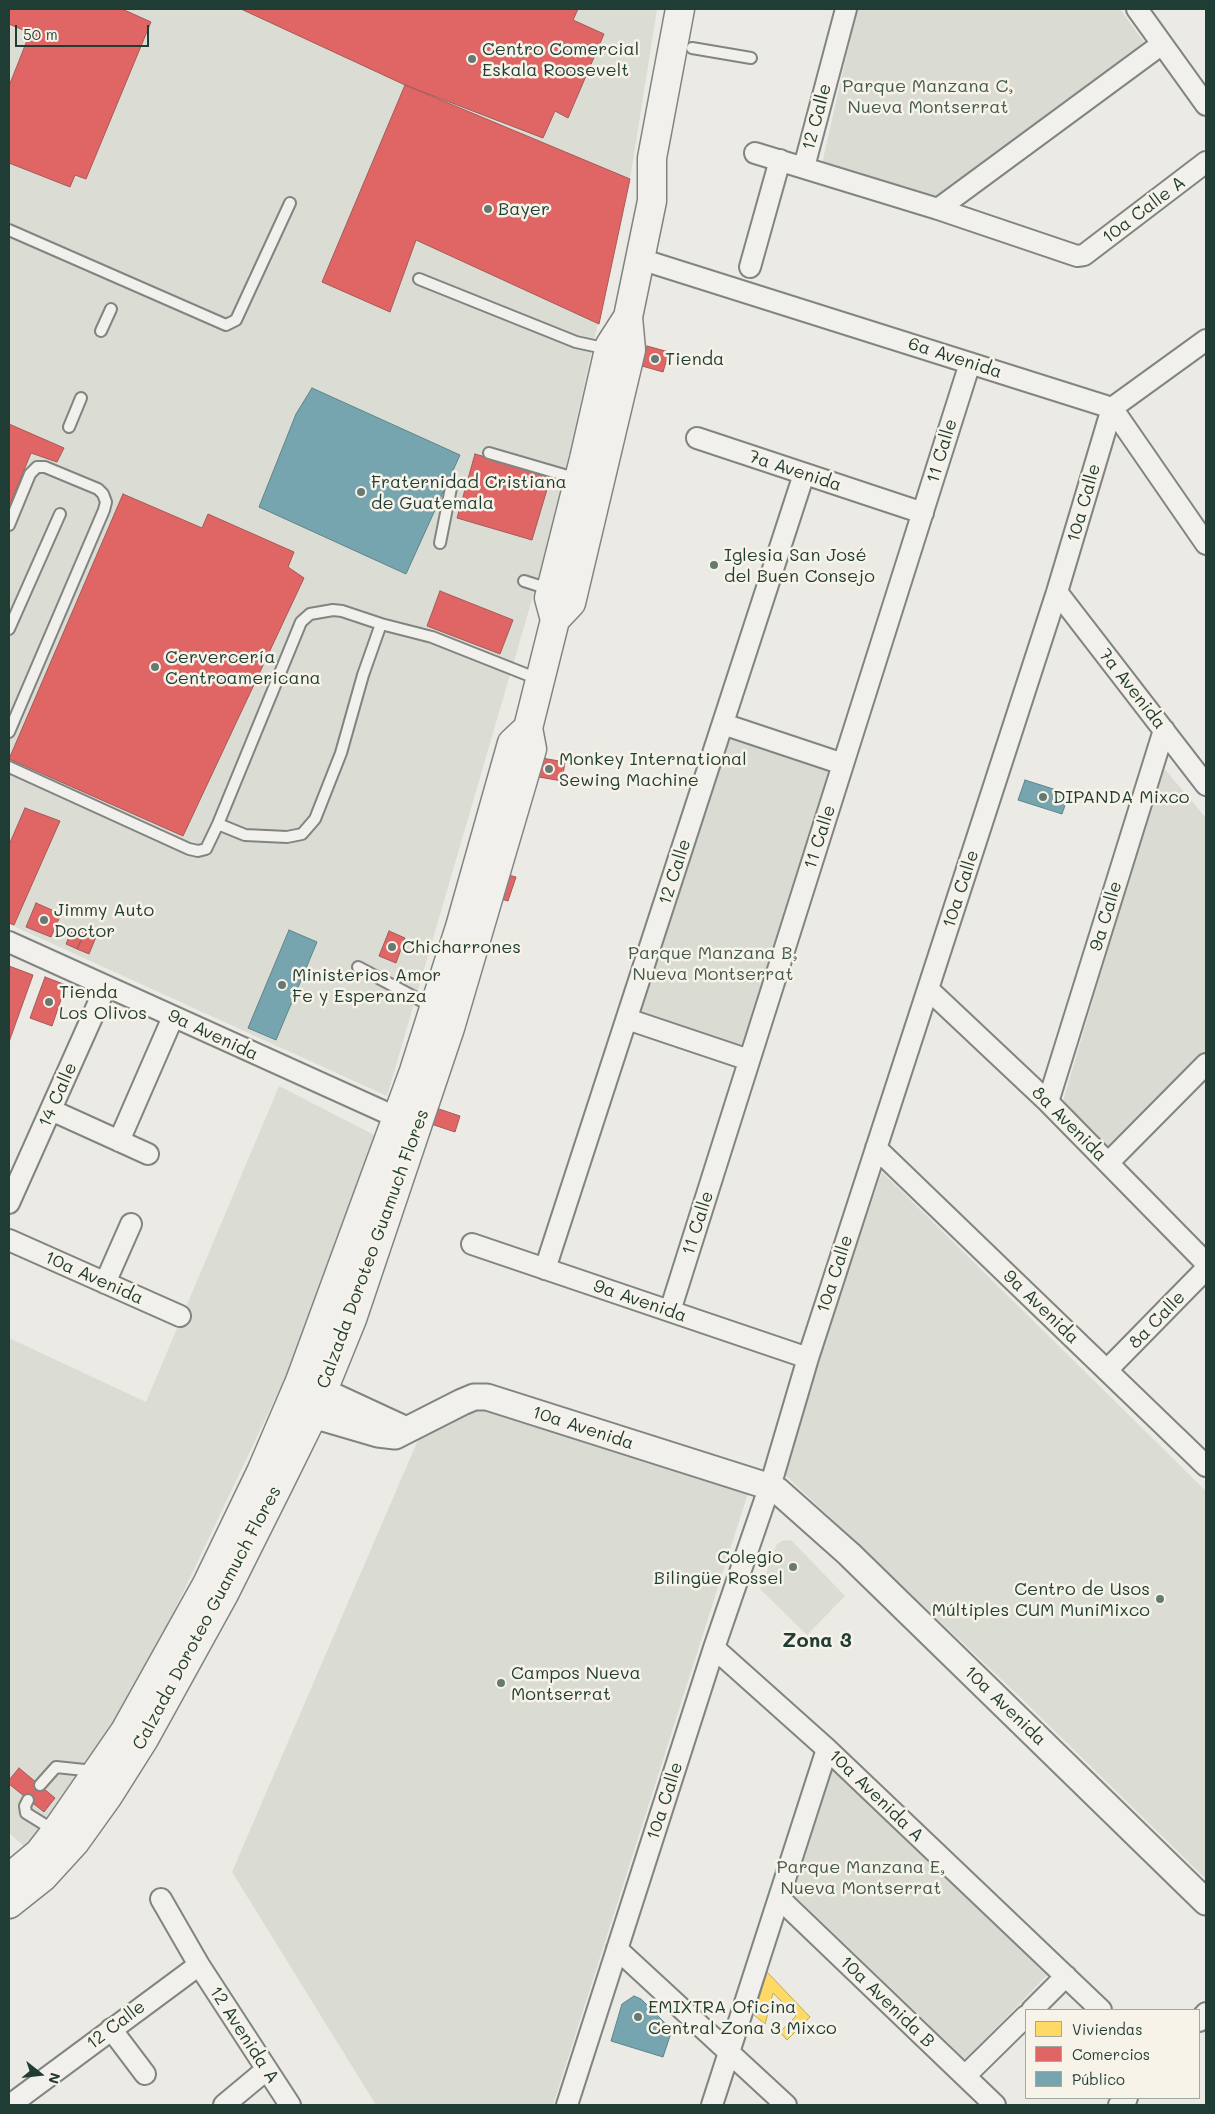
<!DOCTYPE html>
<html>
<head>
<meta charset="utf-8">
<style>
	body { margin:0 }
	#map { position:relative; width:1215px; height:2114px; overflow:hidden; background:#ebeae4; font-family:Mali,sans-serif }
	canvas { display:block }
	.frame { position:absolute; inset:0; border:10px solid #1f3d34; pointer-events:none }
	.legend { position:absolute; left:1025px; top:2009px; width:175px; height:90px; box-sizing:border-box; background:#f7f3e8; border:1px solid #a1aaa0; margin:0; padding:6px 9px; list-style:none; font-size:15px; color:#1f3d34 }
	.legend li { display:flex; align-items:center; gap:10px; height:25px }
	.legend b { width:25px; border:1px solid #a1aaa0 }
	.north { position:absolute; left:15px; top:2049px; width:50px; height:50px; -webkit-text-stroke:4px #f7f3e8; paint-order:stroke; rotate:106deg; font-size:14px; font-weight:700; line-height:20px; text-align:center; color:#1f3d34 }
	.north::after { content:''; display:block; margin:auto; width:18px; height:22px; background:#1f3d34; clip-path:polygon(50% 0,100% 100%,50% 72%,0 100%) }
	.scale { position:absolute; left:15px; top:25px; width:134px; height:22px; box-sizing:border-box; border:2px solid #1f3d34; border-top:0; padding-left:6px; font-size:15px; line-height:18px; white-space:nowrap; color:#1f3d34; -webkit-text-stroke:4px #f7f3e8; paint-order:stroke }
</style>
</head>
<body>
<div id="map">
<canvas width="1215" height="2114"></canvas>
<div class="frame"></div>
<ul class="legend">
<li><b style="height:14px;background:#ffd966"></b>Viviendas</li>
<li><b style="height:14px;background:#e06666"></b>Comercios</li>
<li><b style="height:14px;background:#76a5af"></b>Público</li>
</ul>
<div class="north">N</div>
<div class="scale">50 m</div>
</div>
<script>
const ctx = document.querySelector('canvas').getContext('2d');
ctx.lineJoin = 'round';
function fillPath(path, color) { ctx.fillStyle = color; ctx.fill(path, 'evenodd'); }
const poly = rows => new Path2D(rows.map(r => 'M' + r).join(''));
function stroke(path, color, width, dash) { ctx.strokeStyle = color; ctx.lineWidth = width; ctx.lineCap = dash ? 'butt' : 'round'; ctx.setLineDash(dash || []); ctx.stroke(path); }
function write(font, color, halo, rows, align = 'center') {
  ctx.font = font + ' Mali,sans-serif'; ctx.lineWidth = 5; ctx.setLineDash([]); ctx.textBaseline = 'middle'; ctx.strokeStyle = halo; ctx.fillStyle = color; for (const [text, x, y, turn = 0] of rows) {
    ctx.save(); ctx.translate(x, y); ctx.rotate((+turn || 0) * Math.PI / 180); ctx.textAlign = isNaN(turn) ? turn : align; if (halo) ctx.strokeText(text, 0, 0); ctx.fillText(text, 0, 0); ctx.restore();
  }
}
const built = poly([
	[9,9,657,9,631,173,552,531,387,1096,9,924],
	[279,1086,378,1137,308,1329,142,1679,43,1830,26,1848,9,1833,9,1338,146,1402],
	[882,1172,1206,1491,1206,1879,1020,1697,781,1471],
	[791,1540,845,1596,807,1635,760,1589,777,1544,782,1541]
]);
const green = poly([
	[857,9,1120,9,1144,42,940,198,822,164],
	[727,732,836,768,746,1054,633,1017],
	[1162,766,1206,818,1206,1058,1112,1156,1063,1101],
	[480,1409,748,1493,553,2105,376,2105,232,1872,421,1433],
	[833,1768,1047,1975,966,2060,793,1894]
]);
const homes = poly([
	[767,1972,810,2017,787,2040,780,2032,796,2016,773,1993,765,2024,754,2015,767,1972]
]);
const shops = poly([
	[9,9,122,9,151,22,86,179,75,175,70,187,9,163,9,86,30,33,9,24,9,9],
	[241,9,578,9,573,20,604,34,568,118,555,111,543,138,405,85,241,9],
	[405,85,630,179,599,324,416,240,390,312,322,282,405,85],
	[647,346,669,352,663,372,642,366,647,346],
	[9,424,64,448,57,462,31,453,9,507,9,424],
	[475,454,551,476,532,540,457,518,475,454],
	[123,494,202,528,208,514,294,552,288,567,304,578,183,836,9,759,123,494],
	[440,591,513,620,500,654,427,626,440,591],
	[536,757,565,762,562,781,533,776,536,757],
	[25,808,60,821,14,925,9,923,9,845,25,808],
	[501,873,516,877,508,901,494,897,501,873],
	[36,903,61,914,51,937,26,927,36,903],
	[73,927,85,932,77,949,66,944,73,927],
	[389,931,405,938,396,963,379,956,389,931],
	[85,932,96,937,89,954,77,949,85,932],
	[9,966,33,975,9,1042,9,966],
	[45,977,66,985,52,1026,30,1018,45,977],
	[436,1108,460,1116,455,1132,431,1124,436,1108],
	[19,1768,55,1798,44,1812,9,1784,9,1780,19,1768]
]);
const public = poly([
	[312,388,460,455,406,574,259,507,296,414,312,388],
	[1025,780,1069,794,1062,814,1018,800,1025,780],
	[289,930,317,942,276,1040,248,1028,289,930],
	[634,1996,641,1999,672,2030,663,2057,611,2041,622,2004,634,1996]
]);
const service = poly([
	[692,48,751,58],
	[9,230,226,325,236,320,290,203],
	[419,279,576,342,608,349],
	[101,331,111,309],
	[69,427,81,398],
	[489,453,578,479],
	[9,525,30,474,37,467,45,467,98,489,103,494,106,502,104,510,9,732],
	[440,543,452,483],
	[524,581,549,589],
	[9,629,60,514],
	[9,767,189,849,198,851,206,849,218,824,245,835,287,837,302,834,315,819,341,753,363,675,381,624,432,637,538,679],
	[218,824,301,622,310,614,333,610,342,611,381,624],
	[358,967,433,1007],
	[40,1785,56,1767,94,1771],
	[28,1800,25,1806,26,1813,55,1831]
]);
const minor = poly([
	[1137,9,1206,105],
	[755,153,938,209,1077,256,1084,255,1206,162],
	[804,167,846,9],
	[938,209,1162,44],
	[640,259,1112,408,1206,544],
	[750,267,780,160],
	[697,438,923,513],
	[1057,592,1206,785],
	[723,724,843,764],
	[9,942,409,1123],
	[928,989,1048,1102,1206,1263],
	[627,1019,749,1060],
	[1048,1102,1164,730],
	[51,1110,148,1154],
	[119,1141,173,1017],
	[876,1148,1206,1466],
	[1108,1163,1206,1064],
	[9,1203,106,986],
	[9,1240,180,1316],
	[472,1244,808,1358],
	[545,1269,804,474],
	[105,1283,131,1224],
	[670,1311,970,363],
	[1107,1370,1206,1269],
	[772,1480,808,1358,1057,592,1112,408,1206,340],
	[714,1648,827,1749,1101,2010],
	[779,1898,995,2105],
	[161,1899,199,1965,290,2105],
	[617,1949,786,2105],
	[1032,2010,1066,1976],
	[1199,2021,1206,2013],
	[111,2029,145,2074],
	[965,2076,1026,2016],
	[10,2105,199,1965],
	[224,2105,266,2070],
	[567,2105,714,1648,766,1497],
	[712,2105,827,1749],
	[1119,2105,1127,2098]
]);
const tertiary = poly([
	[305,1383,400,1427],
	[295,1407,313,1415,378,1434,395,1436,462,1402,474,1397,487,1397,761,1484],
	[777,1490,849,1554,1206,1902]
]);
const secondary = poly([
	[555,620,571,603,631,350,628,317,652,201,652,158,680,9],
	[9,1878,39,1853,56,1831,125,1731,207,1584,261,1472,300,1381,414,1071,460,927,512,743,528,728],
	[9,1904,43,1877,75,1842,108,1796,144,1739,224,1594,280,1482,313,1415,352,1319,450,1028,532,749,528,728,555,620,549,598,584,459,610,345,628,317]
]);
const markers = [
	[472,59,5,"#667a72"],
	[488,209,5,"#667a72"],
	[655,359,5,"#667a72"],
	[361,492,5,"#667a72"],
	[714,565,5,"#667a72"],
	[155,667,5,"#667a72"],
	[549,769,5,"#667a72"],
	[1043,797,5,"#667a72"],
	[44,920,5,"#667a72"],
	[392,947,5,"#667a72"],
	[282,985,5,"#667a72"],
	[49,1002,5,"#667a72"],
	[793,1567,5,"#667a72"],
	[1160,1599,5,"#667a72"],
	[501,1683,5,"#667a72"],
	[638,2017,5,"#667a72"]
];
const poiNames = [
	["Centro Comercial",482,49],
	["Eskala Roosevelt",482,70],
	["Bayer",498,209],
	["Tienda",665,359],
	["Fraternidad Cristiana",371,482],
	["de Guatemala",371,503],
	["Iglesia San José",724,555],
	["del Buen Consejo",724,576],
	["Cervercería",165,657],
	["Centroamericana",165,678],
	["Monkey International",559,759],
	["Sewing Machine",559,780],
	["DIPANDA Mixco",1053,797],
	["Jimmy Auto",54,910],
	["Doctor",54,931],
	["Chicharrones",402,947],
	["Ministerios Amor",292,975],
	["Fe y Esperanza",292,996],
	["Tienda",59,992],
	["Los Olivos",59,1013],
	["Colegio",783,1557,"right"],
	["Bilingüe Rossel",783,1578,"right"],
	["Centro de Usos",1150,1589,"right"],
	["Múltiples CUM MuniMixco",1150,1610,"right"],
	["Campos Nueva",511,1673],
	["Montserrat",511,1694],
	["EMIXTRA Oficina",648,2007],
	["Central Zona 3 Mixco",648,2028]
];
const parkNames = [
	["Parque Manzana C,",928,86],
	["Nueva Montserrat",928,107],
	["Parque Manzana B,",713,953],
	["Nueva Montserrat",713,974],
	["Parque Manzana E,",861,1867],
	["Nueva Montserrat",861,1888]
];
const streetNames = [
	["12 Calle",817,117,-75],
	["10a Calle A",1144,210,-37],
	["6a Avenida",955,358,18],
	["11 Calle",942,451,-73],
	["7a Avenida",795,471,18],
	["10a Calle",1084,503,-74],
	["7a Avenida",1132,689,52],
	["11 Calle",820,837,-72],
	["12 Calle",675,872,-72],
	["10a Calle",961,889,-72],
	["9a Calle",1106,916,-73],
	["9a Avenida",213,1035,25],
	["14 Calle",58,1095,-66],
	["8a Avenida",1069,1124,45],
	["11 Calle",698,1223,-72],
	["Calzada Doroteo Guamuch Flores",373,1249,-70],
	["10a Calle",835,1274,-72],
	["10a Avenida",94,1278,24],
	["9a Avenida",640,1301,19],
	["9a Avenida",1041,1307,44],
	["8a Calle",1157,1320,-46],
	["10a Avenida",583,1428,18],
	["Calzada Doroteo Guamuch Flores",207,1618,-62],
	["10a Avenida",1005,1706,44],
	["10a Avenida A",876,1796,44],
	["10a Calle",665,1801,-72],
	["10a Avenida B",887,2002,44],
	["12 Calle",116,2025,-37],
	["12 Avenida A",244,2035,57]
];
const quarterNames = [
	["Zona 3",817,1641]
];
fillPath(built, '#dbdcd3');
fillPath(green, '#dadbd2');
fillPath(homes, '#ffd966');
stroke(homes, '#bcaa57', 1);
fillPath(shops, '#e06666');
stroke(shops, '#a65a57', 1);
fillPath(public, '#76a5af');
stroke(public, '#5c868a', 1);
stroke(service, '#808581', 14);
stroke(minor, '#808581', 24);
stroke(tertiary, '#808581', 29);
stroke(secondary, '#808581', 31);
stroke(service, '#f1f0ec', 10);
stroke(minor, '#f1f0ec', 20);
stroke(tertiary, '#f1f0ec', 25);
stroke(secondary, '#f1f0ec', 28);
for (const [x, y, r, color] of markers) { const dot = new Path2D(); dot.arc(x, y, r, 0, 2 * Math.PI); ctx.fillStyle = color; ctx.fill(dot); stroke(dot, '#f7f3e8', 2); }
write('18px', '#1f3d34', '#f7f3e8', poiNames, 'left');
write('18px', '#425a51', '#f7f3e8', parkNames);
write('18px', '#1f3d34', '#f7f3e8', streetNames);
write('bold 20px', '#1f3d34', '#f7f3e8', quarterNames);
</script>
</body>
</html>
